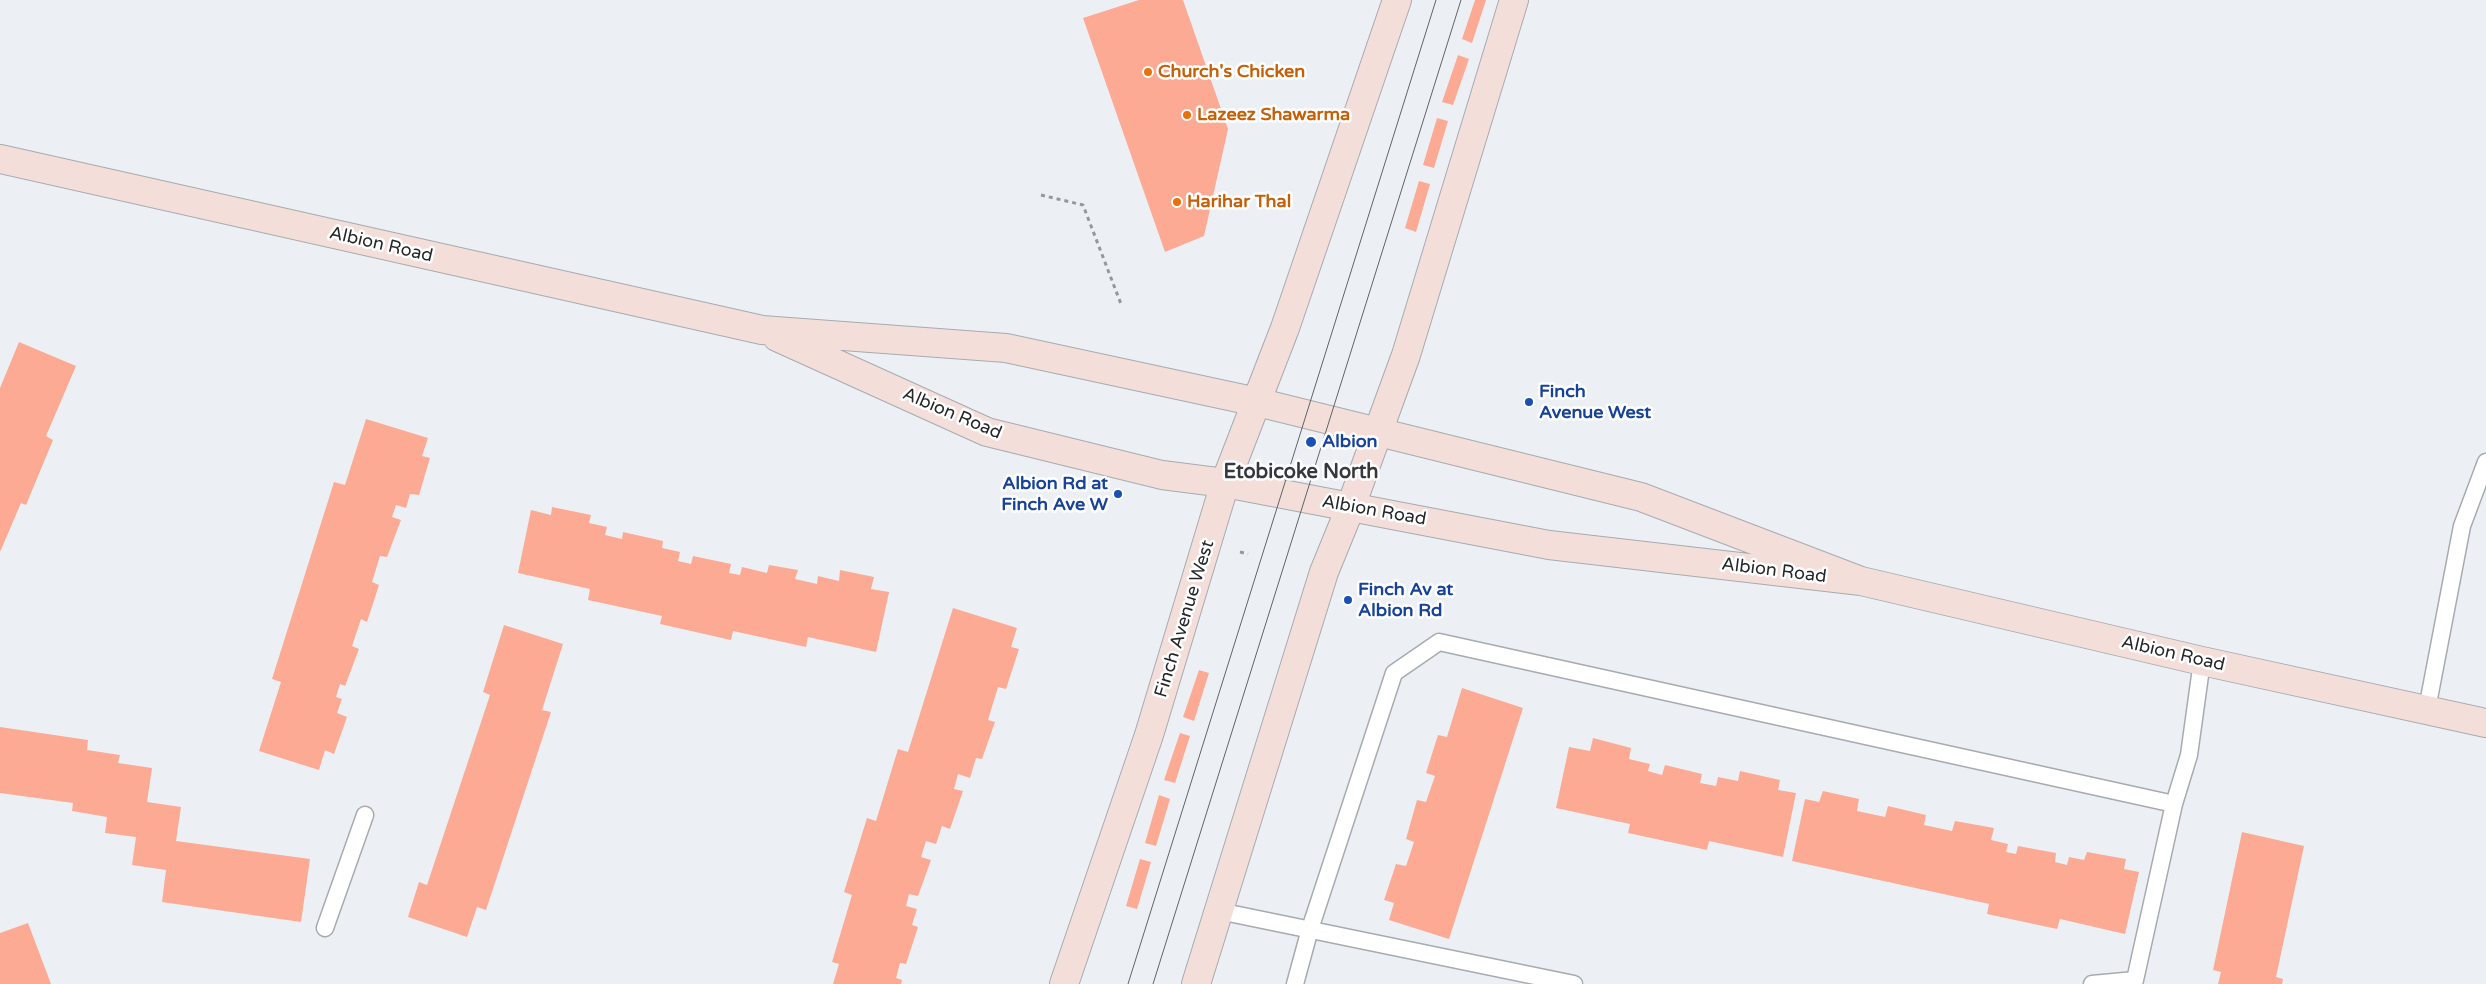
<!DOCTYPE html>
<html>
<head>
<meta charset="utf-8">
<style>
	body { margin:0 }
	canvas { display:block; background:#ecf0f5 }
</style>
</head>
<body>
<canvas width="2486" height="984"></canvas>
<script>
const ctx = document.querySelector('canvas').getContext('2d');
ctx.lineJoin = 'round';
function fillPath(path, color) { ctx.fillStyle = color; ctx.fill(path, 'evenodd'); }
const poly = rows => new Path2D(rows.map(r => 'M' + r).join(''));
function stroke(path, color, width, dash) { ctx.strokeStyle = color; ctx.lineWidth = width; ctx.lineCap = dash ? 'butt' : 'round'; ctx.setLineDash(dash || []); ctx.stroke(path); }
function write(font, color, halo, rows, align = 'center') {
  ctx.font = font + ' "Varela Round",sans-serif'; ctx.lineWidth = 5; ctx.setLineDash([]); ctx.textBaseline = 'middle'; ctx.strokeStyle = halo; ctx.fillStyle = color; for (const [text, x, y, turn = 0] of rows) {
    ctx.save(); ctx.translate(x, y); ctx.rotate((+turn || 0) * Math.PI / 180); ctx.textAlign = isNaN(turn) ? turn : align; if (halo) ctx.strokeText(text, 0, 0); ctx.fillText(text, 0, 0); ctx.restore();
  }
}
const building = poly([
	[1139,0,1183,0,1228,129,1204,236,1165,252,1083,18],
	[1475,0,1486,0,1472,43,1462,39],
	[1458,55,1469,59,1453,105,1442,102],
	[1437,118,1448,121,1434,168,1423,165],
	[1419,181,1430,184,1416,232,1405,228],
	[19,342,76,366,46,436,53,440,26,505,21,503,0,552,0,388],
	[366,419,428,438,422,456,430,458,419,495,410,494,406,508,396,505,392,517,401,520,387,557,380,556,372,582,379,585,367,622,361,619,352,646,359,649,345,686,340,684,336,697,342,699,337,713,347,717,334,754,325,750,319,770,259,751,281,682,272,679,334,482,345,485],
	[552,507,591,515,589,523,607,527,605,535,622,539,623,532,663,541,662,548,680,552,678,561,691,564,693,556,731,564,729,573,740,575,742,567,767,573,769,565,798,570,795,579,817,584,818,576,839,581,840,570,874,577,871,589,889,592,876,652,808,637,806,647,733,631,731,640,660,624,662,616,588,600,590,589,518,573,531,510,551,515],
	[953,608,1017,628,1011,647,1019,649,1006,689,998,687,988,720,995,722,982,759,976,758,970,778,958,774,954,789,963,791,950,829,942,826,936,844,926,841,921,857,931,860,918,896,909,894,906,906,917,909,912,925,918,927,906,964,900,963,896,978,902,980,901,984,833,984,839,964,832,962,852,895,844,892,867,818,876,821,898,749,908,752],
	[504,625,563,644,542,710,551,712,486,910,477,907,467,937,408,917,419,882,427,885,490,695,483,692],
	[1199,670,1209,673,1194,721,1183,717],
	[1462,688,1523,708,1449,939,1389,920,1394,903,1384,900,1396,864,1406,866,1414,842,1406,839,1417,800,1426,802,1435,776,1426,773,1438,735,1447,737],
	[0,727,88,740,87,750,120,755,118,763,152,768,147,802,181,807,176,841,310,859,301,922,162,902,166,870,132,865,136,837,105,833,107,817,72,811,73,803,0,793],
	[1180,733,1190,736,1175,783,1164,780],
	[1593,738,1631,748,1629,759,1650,764,1648,771,1662,775,1665,765,1702,774,1700,783,1716,786,1718,777,1738,781,1740,771,1780,780,1778,790,1796,793,1783,857,1709,841,1707,850,1628,833,1630,824,1556,808,1569,747,1590,751],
	[1823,791,1859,799,1857,811,1885,817,1888,806,1926,815,1924,825,1952,831,1955,821,1994,828,1991,840,2008,844,2006,852,2016,854,2018,846,2056,853,2055,862,2067,865,2069,857,2084,860,2087,852,2126,859,2124,869,2139,872,2125,934,2060,919,2057,929,1987,914,1989,904,1792,861,1805,799,1819,802],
	[1159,795,1170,799,1156,846,1145,843],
	[2242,832,2304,846,2276,977,2283,979,2282,984,2218,984,2221,972,2213,970],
	[1140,859,1151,862,1137,909,1126,906],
	[28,923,51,984,0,984,0,933]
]);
const path = poly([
	[1041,195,1083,205,1121,304],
	[1240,552,1248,554]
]);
const lane = poly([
	[2427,709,2462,526,2486,462],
	[2174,804,2189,755,2202,661],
	[1219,911,1574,984],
	[325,928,365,815],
	[1295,984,1310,929,1394,673,1439,642,2174,804,2135,980,2092,984]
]);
const secondary = poly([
	[0,159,762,330,1006,348,1257,402,1641,497,1861,581],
	[777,337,987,432,1162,475,1225,483,1549,545,1861,581,2202,661,2486,723],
	[1064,984,1149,735,1225,483,1285,328,1397,0],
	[1196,984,1324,572,1351,506,1406,355,1514,0]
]);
const tram = poly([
	[1128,984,1436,0],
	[1153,984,1461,0]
]);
const markers = [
	[1148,72,5,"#e8710a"],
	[1187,115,5,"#e8710a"],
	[1177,202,5,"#e8710a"],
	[1529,402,5,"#1a4fb4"],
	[1311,442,6,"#1a4fb4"],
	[1118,494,5,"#1a4fb4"],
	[1348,600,5,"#1a4fb4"]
];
const foodNames = [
	["Church's Chicken",1158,72],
	["Lazeez Shawarma",1197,115],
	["Harihar Thal",1187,202]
];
const streetNames = [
	["Albion Road",381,245,13],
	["Albion Road",952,414,23],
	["Albion Road",1374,511,10],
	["Albion Road",1774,571,7],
	["Finch Avenue West",1185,619,-73],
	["Albion Road",2173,654,13]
];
const transitNames = [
	["Finch",1539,392],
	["Avenue West",1539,413],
	["Albion",1322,442],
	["Albion Rd at",1108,484,"right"],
	["Finch Ave W",1108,505,"right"],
	["Finch Av at",1358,590],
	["Albion Rd",1358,611]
];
const quarterNames = [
	["Etobicoke North",1301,473]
];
fillPath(building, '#fcaa93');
stroke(lane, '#a7abaf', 19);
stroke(secondary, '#a7abaf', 30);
stroke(path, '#94979b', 3, [4, 4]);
stroke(lane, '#fff', 16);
stroke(secondary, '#f4ded9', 28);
stroke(tram, '#606366', 1);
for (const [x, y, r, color] of markers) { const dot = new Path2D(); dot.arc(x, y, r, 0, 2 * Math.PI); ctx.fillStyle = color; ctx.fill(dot); stroke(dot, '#fff', 2); }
write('bold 18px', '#c56008', '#fff', foodNames, 'left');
write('18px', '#252729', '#fff', streetNames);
write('bold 18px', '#164399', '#fff', transitNames, 'left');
write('bold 20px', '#35383c', '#fff', quarterNames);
</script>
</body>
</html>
